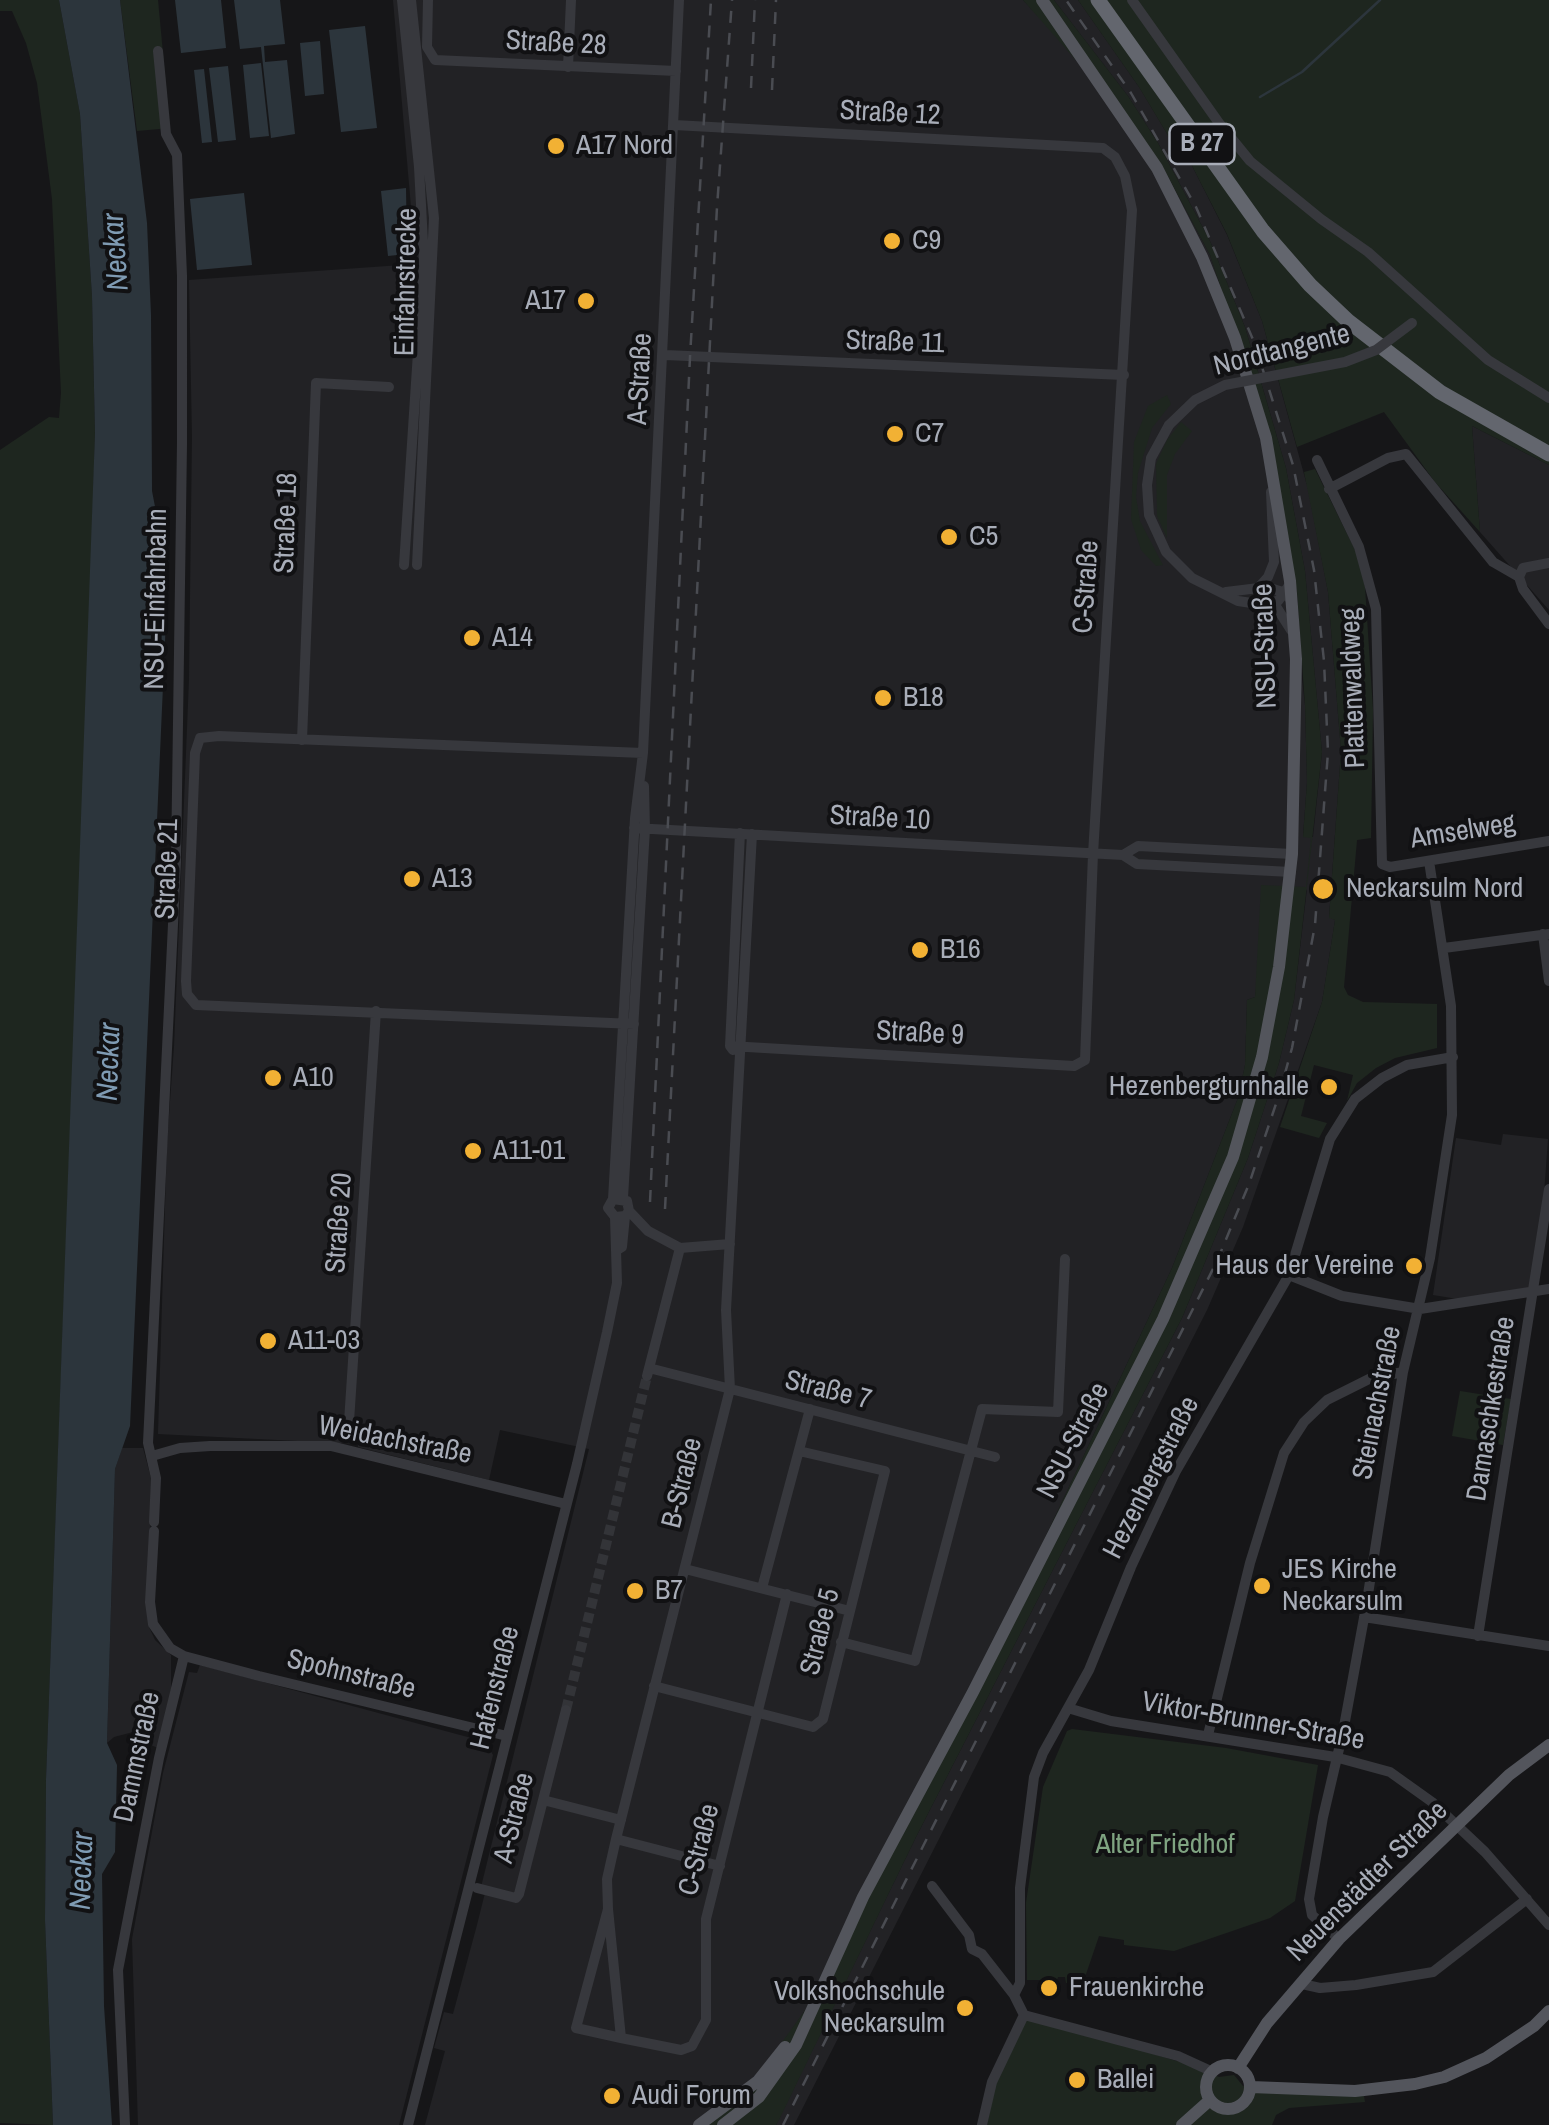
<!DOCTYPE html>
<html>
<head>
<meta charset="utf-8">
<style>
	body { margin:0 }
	canvas { display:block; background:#161618 }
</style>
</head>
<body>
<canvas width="1549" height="2125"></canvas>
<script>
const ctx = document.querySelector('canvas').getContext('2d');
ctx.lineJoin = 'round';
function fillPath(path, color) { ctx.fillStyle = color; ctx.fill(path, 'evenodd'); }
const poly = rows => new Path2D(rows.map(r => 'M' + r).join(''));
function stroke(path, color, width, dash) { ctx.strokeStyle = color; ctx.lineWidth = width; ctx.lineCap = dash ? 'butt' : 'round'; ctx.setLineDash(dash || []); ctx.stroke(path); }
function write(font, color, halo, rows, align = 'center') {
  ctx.font = font + ' "Archivo Narrow",sans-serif'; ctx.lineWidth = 8; ctx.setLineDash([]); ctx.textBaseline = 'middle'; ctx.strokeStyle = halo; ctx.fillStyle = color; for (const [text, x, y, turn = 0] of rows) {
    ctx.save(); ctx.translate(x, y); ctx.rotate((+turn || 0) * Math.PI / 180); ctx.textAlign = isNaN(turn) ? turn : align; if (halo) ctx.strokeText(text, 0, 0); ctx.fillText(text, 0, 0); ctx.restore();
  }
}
const built = poly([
	[393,0,1023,0,1112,97,1163,167,1210,255,1239,342,1285,532,1305,705,1307,782,1303,836,1313,837,1322,752,1305,571,1286,468,1245,327,1210,241,1158,143,1128,96,1054,0,1078,0,1139,87,1175,147,1188,158,1227,235,1262,321,1308,489,1328,592,1341,751,1329,917,1335,920,1322,1002,1243,1227,1207,1310,794,2125,776,2125,916,1837,1182,1318,1248,1158,1279,1063,1294,1000,1307,889,1258,974,1255,997,1247,1000,1245,1065,1238,1098,1172,1268,981,1674,806,2009,774,2055,756,2078,706,2125,425,2125,445,2051,434,2048,444,2012,453,2014,477,1925,486,1889,481,1887,483,1879,589,1449,500,1430,489,1480,358,1447,358,1444,158,1434,167,1143,174,1047,189,680,192,437,189,280,416,264],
	[1472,426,1549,465,1549,610,1480,532],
	[1503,1134,1548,1139,1544,1193,1530,1288,1464,1300,1433,1295,1456,1138,1501,1145],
	[122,1448,143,1448,151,1478,149,1627,155,1640,171,1655,171,1690,158,1748,136,1739,133,1732,114,1737,107,1743,115,1469],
	[200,1665,486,1742,493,1755,399,2125,138,2125,132,1939,163,1773,189,1672,197,1673]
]);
const green = poly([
	[0,0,59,0,80,114,92,296,95,433,92,545,46,1779,45,1920,53,2125,0,2123,0,450,49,417,59,418,61,393,52,199,37,83,26,43,12,11,0,11],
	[120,0,158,0,170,128,137,131],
	[1023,0,1054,0,1128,96,1158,143,1210,241,1245,327,1286,468,1305,571,1322,752,1294,1000,1279,1063,1248,1158,1182,1318,916,1837,779,2120,776,2125,706,2125,756,2078,806,2009,981,1674,1172,1268,1238,1098,1245,1065,1247,1000,1255,997,1261,885,1306,887,1311,838,1303,837,1307,782,1305,705,1297,592,1267,436,1239,342,1210,255,1163,167,1131,123],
	[1078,0,1549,0,1549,465,1472,426,1480,532,1435,482,1384,412,1297,447,1262,321,1227,234,1188,158,1175,147,1139,87],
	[1167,395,1171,404,1152,428,1138,473,1136,497,1140,521,1163,565,1156,566,1141,550,1131,519,1134,442,1148,406],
	[1181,422,1192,431,1175,454,1167,475,1167,538,1157,516,1156,464,1167,440],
	[1315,469,1358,556,1365,587,1373,710,1371,838,1357,840,1344,987,1348,995,1363,1002,1437,1004,1437,1048,1395,1058,1376,1068,1357,1083,1347,1101,1353,1075,1314,1065,1301,1116,1327,1123,1319,1138,1280,1127,1322,1002,1335,920,1329,918,1341,751,1328,592,1304,472],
	[1460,1391,1511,1399,1503,1445,1452,1436],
	[1072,1729,1226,1748,1318,1765,1295,1901,1270,1918,1174,1951,1124,1945,1124,1940,1099,1936,1083,1983,1066,1983,1065,1977,1058,1977,1057,1980,1027,1980,1026,1903,1043,1787,1067,1731],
	[1026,2020,1045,2022,1197,2067,1219,2077,1234,2075,1243,2086,1257,2089,1364,2096,1365,2102,1289,2108,1276,2115,1272,2125,987,2125,996,2082]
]);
const water = poly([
	[59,0,120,0,147,223,151,315,152,491,157,517,169,551,130,1426,115,1469,107,1743,117,1765,115,1852,102,1874,104,2006,112,2125,53,2125,45,1920,46,1779,95,433,92,296,80,114],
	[175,0,221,0,226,48,181,53],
	[234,0,280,0,285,44,264,46,265,62,287,60,295,134,271,138,261,47,240,49],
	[365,26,377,128,341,132,329,30],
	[320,41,324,94,305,96,300,43],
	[261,63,269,136,250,138,243,65],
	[228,66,236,140,218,142,209,68],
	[204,69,212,142,202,143,194,70],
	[406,188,407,254,388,256,381,191],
	[244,193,252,265,197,270,190,199]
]);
const stream = poly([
	[1260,97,1302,72,1380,0]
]);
const minorTunnel = poly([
	[566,1710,647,1376]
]);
const minor = poly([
	[402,0,419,167,424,261,404,565],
	[411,0,434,218,417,565],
	[428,0,427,47,435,60,676,71],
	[1132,0,1219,123,1250,161,1321,219,1368,252,1488,360,1549,398],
	[568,67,571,0],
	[674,125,1103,148,1115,157,1125,176,1132,210,1093,854,1085,1060,1074,1066,730,1046],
	[665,355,1124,375],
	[1169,425,1151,458,1147,485,1149,515,1166,552,1192,578,1238,601,1258,604,1278,601,1288,587],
	[1317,460,1359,547,1376,609,1382,864,1390,867,1549,841],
	[1329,489,1388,458,1406,454,1493,562,1519,577],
	[1549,563,1523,568,1519,577,1523,589,1549,624],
	[1258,588,1268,577,1274,562,1271,492],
	[1226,592,1267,587,1286,593,1289,598],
	[1267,604,1277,608,1291,630],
	[302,740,316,383,389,387],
	[634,828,1123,855,1137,864,1291,872],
	[1123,855,1138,846,1292,854],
	[1543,934,1549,981],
	[1444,948,1549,934],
	[634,1024,196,1005,187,994,186,981,195,753,200,738,219,736,643,753],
	[733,1050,730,1046,740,833],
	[623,1198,645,829,644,786],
	[613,1199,627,1201,629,1211,625,1216,615,1217,608,1208,613,1199,635,818,643,753,679,0],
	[629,1211,648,1231,680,1248,730,1244],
	[617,1250,622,1247,625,1216],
	[1289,1275,1342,1296,1420,1309,1549,1289],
	[649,1368,995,1457],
	[647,1376,680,1248],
	[348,1437,376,1011],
	[152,1456,180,1448,210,1446,331,1446,566,1504],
	[154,1522,156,1478,148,1443,176,862,182,443,182,276,177,155,166,134,158,51],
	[154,1531,150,1602,153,1624,170,1648,184,1656,259,1676,507,1736],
	[685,1569,850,1611],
	[762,1588,810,1409],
	[1364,1617,1549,1646],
	[1478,1636,1549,1189],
	[841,1642,915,1661,982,1409,1058,1412,1065,1259],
	[654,1686,813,1727,823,1719,885,1471,799,1451],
	[1068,1708,1111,1721,1335,1757,1390,1772,1432,1802,1485,1852,1549,1925],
	[1208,1735,1250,1563,1284,1453,1304,1422,1327,1400,1369,1379,1403,1372],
	[543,1800,621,1820],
	[616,1839,720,1866],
	[932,1886,969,1935,972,1949,982,1954,1014,1995,1024,2015],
	[477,1888,516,1898,519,1894,566,1710],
	[608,1909,621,2038,576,2028,608,1909,607,1879,616,1839,730,1389,726,1310,752,834],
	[1339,1939,1312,1915,1309,1899,1323,1817,1343,1732,1366,1607,1403,1372,1430,1258,1452,1115,1451,1006,1429,861],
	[1302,1984,1320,1988,1356,1985,1433,1972,1527,1899],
	[1014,1995,1020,1983,1020,1888,1034,1777,1043,1753,1089,1670,1131,1567,1176,1471,1289,1275,1330,1139,1355,1099,1382,1078,1407,1065,1453,1057],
	[1024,2015,1178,2056,1213,2072],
	[621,2038,681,2050,692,2046,706,2020,706,1919,787,1594],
	[125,2125,118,1970,159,1758,184,1656],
	[408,2125,577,1464,607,1332,617,1283,615,1217],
	[982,2125,992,2082,1024,2015]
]);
const major = poly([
	'1206 2087a22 22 0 1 1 44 0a22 22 0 1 1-44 0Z',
	[1238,2068,1267,2023,1339,1939,1509,1775,1549,1745],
	[1251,2087,1355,2091,1415,2084,1444,2077,1486,2058,1534,2026,1549,2011],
	[699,2125,758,2081,785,2047],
	[723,2125,759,2097,796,2045,863,1897,973,1692,1163,1319,1233,1157,1262,1057,1279,967,1292,854,1296,659,1290,581,1266,438,1235,338,1202,257,1157,168,1042,0],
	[1182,2125,1210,2100]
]);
const highway = poly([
	[1098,0,1263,231,1310,285,1348,321,1440,392,1549,454]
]);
const rail = poly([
	[751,88,755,0],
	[772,90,776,0],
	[650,1202,690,357,711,0],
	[665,1209,717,207,732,0],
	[783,2125,1217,1261,1249,1184,1279,1095,1292,1048,1315,925,1328,752,1324,661,1314,570,1293,465,1254,342,1196,207,1131,93,1066,0]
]);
const minorBridge = poly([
	[1169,425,1195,400,1225,385,1345,362,1376,350,1412,323]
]);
const markers = [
	[556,146,10,"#f2b134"],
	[892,241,10,"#f2b134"],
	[586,301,10,"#f2b134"],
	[895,434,10,"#f2b134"],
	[949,537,10,"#f2b134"],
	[472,638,10,"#f2b134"],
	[883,698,10,"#f2b134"],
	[412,879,10,"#f2b134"],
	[1323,889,12,"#f2b134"],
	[920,950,10,"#f2b134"],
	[273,1078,10,"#f2b134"],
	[1329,1087,10,"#f2b134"],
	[473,1151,10,"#f2b134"],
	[1414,1266,10,"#f2b134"],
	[268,1341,10,"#f2b134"],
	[1262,1586,10,"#f2b134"],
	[635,1591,10,"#f2b134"],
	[1049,1988,10,"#f2b134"],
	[965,2008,10,"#f2b134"],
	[1077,2080,10,"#f2b134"],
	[612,2096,10,"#f2b134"]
];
const shields = [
	[1202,144,65]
];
const shieldNames = [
	["B 27",1202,144]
];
const streetNames = [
	["Straße 28",556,44,3],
	["Straße 12",890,114,3],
	["Einfahrstrecke",407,282,-89],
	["Straße 11",895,343,2],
	["Nordtangente",1282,351,-14],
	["A-Straße",641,379,-87],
	["Straße 18",287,523,-88],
	["C-Straße",1087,587,-86],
	["NSU-Einfahrbahn",157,599,-89],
	["NSU-Straße",1266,646,-92],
	["Plattenwaldweg",1354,688,-92],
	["Straße 10",880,819,3],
	["Amselweg",1463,832,-9],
	["Straße 21",168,869,-88],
	["Straße 9",920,1034,3],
	["Straße 20",340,1223,-86],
	["Straße 7",828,1391,14],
	["Steinachstraße",1378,1403,-79],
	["Damaschkestraße",1492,1409,-81],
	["Weidachstraße",395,1441,11],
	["NSU-Straße",1074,1441,-63],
	["Hezenbergstraße",1152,1478,-63],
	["B-Straße",683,1483,-76],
	["Straße 5",821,1632,-76],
	["Spohnstraße",351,1675,14],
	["Hafenstraße",496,1688,-76],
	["Viktor-Brunner-Straße",1253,1722,10],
	["Dammstraße",138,1757,-78],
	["A-Straße",515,1818,-76],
	["C-Straße",700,1850,-76],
	["Neuenstädter Straße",1368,1882,-45]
];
const poiNames = [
	["A17 Nord",576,146],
	["C9",912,241],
	["A17",566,301,"right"],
	["C7",915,434],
	["C5",969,537],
	["A14",492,638],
	["B18",903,698],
	["A13",432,879],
	["Neckarsulm Nord",1346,889],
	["B16",940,950],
	["A10",293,1078],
	["Hezenbergturnhalle",1309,1087,"right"],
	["A11-01",493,1151],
	["Haus der Vereine",1394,1266,"right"],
	["A11-03",288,1341],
	["JES Kirche",1282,1570],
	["Neckarsulm",1282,1602],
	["B7",655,1591],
	["Frauenkirche",1069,1988],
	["Volkshochschule",945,1992,"right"],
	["Neckarsulm",945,2024,"right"],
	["Ballei",1097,2080],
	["Audi Forum",632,2096]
];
const parkNames = [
	["Alter Friedhof",1165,1845]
];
const waterNames = [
	["Neckar",117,252,-94],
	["Neckar",110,1062,-88],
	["Neckar",83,1871,-88]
];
fillPath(built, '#222225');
fillPath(green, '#1e261f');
fillPath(water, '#2c353c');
stroke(stream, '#2c353c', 2.5);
stroke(minorTunnel, '#333438', 10, [10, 5]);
stroke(minor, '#37383d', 10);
stroke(major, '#53555c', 12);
stroke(highway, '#63666e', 15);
stroke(rail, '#4a4c52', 2.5, [12, 10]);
stroke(minorBridge, '#37383d', 10);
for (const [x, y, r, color] of markers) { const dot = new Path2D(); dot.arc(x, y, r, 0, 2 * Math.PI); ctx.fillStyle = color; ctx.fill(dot); stroke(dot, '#111113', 4); }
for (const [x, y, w] of shields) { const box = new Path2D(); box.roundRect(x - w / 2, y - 20, w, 40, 8); ctx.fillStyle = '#111113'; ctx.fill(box); stroke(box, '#a8adb8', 2.5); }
write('bold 25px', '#a8adb8', null, shieldNames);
write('28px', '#a8adb8', '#111113', streetNames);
write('28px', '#a8adb8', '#111113', poiNames, 'left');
write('28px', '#7fa381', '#111113', parkNames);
write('italic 30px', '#7f9bb3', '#111113', waterNames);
</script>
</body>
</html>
